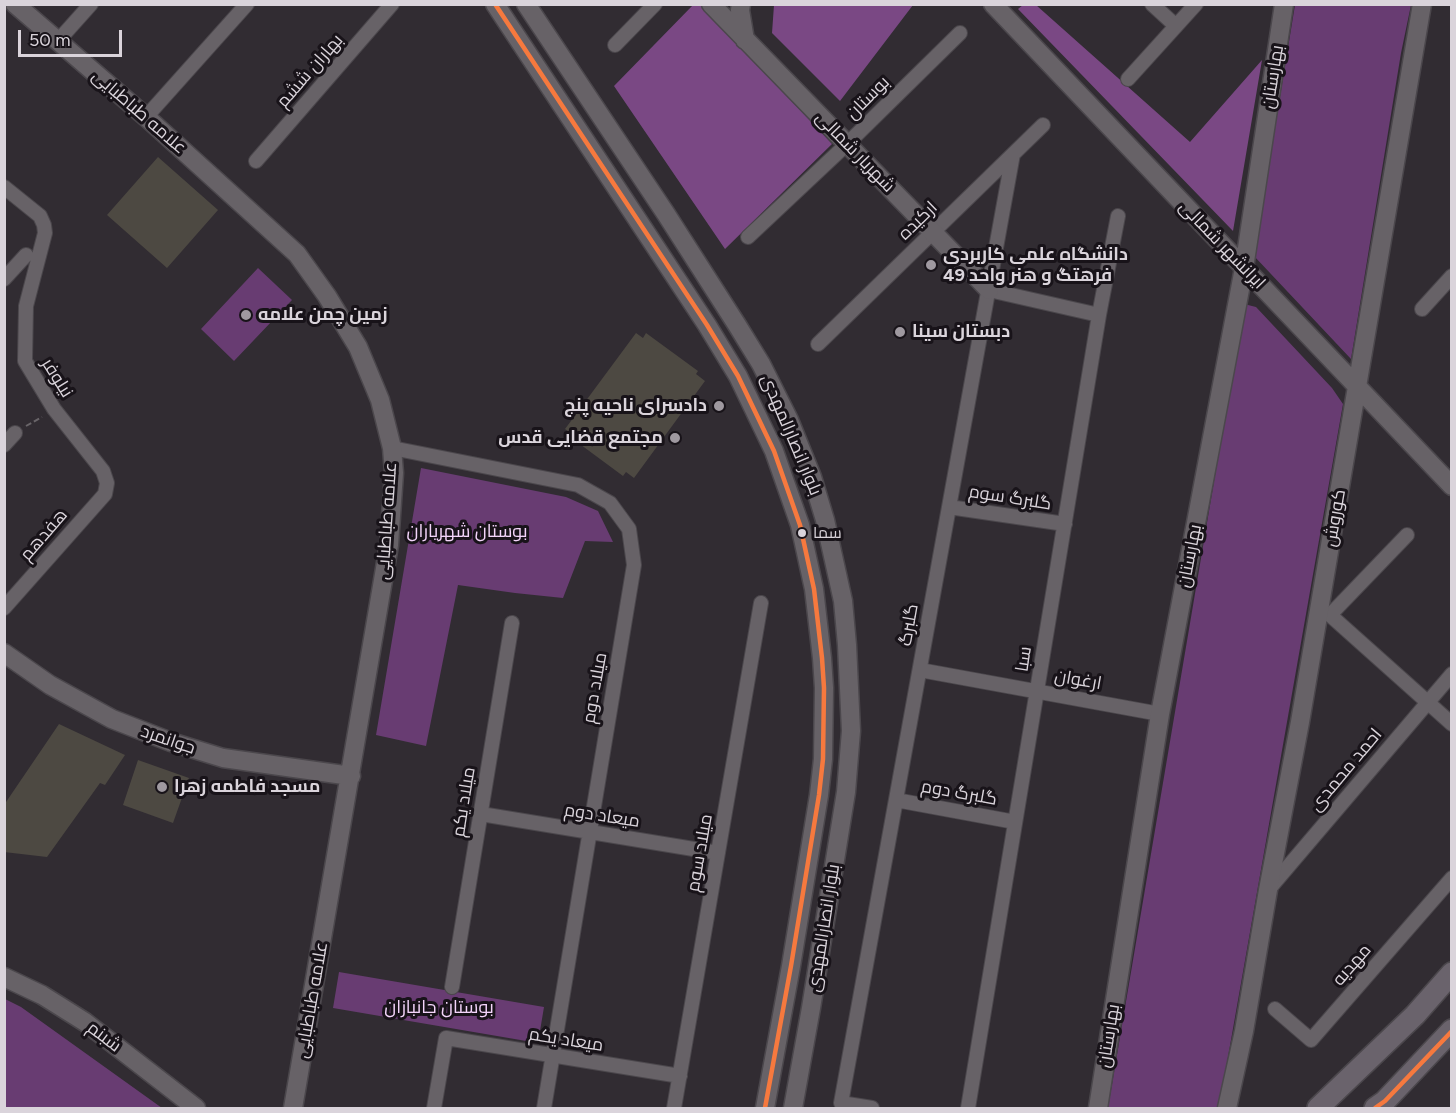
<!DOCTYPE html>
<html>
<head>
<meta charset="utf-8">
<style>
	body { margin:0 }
	#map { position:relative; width:1456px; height:1113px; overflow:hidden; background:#312c32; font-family:Figtree,sans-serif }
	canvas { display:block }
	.frame { position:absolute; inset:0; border:6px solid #dad4db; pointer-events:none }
	.scale { position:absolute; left:18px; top:30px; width:104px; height:27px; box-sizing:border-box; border:3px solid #dad4db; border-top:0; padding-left:8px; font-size:18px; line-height:21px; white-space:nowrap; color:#dad4db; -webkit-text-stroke:4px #181319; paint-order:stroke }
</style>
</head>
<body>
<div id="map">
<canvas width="1456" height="1113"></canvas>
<div class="frame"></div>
<div class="scale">50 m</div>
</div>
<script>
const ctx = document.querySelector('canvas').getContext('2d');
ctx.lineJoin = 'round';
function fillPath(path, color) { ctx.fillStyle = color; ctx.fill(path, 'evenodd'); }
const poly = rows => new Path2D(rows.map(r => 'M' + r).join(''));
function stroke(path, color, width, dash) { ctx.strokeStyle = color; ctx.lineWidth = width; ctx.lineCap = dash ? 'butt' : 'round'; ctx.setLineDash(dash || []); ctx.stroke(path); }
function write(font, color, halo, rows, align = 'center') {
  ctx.font = font + ' Figtree,Cairo,sans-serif'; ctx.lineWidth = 6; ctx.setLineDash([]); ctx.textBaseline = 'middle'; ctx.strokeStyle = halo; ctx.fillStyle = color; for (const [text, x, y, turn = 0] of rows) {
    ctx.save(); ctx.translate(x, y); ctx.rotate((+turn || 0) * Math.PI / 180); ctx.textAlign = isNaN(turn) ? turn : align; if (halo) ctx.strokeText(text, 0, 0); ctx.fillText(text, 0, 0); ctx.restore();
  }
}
const green = poly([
	[1295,5,1411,5,1401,53,1351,359,1254,256],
	[258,268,292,300,234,361,201,329],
	[1244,304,1256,307,1332,388,1343,404,1219,1108,1108,1108],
	[421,468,566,497,598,511,613,542,585,541,563,598,515,593,458,585,426,746,376,735],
	[339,972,544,1007,538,1043,333,1008],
	[5,999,21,1007,162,1108,5,1108]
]);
const forest = poly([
	[693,5,701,5,832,144,725,249,614,86],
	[774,5,774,4,913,5,840,101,772,33],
	[1023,5,1036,5,1190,142,1262,60,1233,231,1018,9]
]);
const building = poly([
	[158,157,218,210,167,268,107,215],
	[636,333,643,338,646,333,698,371,696,374,705,381,634,478,626,472,623,476,573,439,575,436,565,429],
	[59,724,125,755,105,785,100,783,47,857,4,852,4,805],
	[138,760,189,778,173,823,123,805]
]);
const path = poly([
	[26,426,42,417]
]);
const street = poly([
	[1152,4,1176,26],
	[57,42,91,4],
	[615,45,655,4],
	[1128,79,1196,4],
	[146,117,247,4],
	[256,161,392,4],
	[4,187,40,216,44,225,45,233,26,306,25,361,54,409,103,471,107,483,105,494,4,608],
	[748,237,847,144,960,33],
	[4,279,26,255],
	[989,290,1099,315],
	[1422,309,1452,276],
	[818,344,1043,125],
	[4,445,15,433],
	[392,448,578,485,610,503,629,529,634,565,544,1108],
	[949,507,1065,524],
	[1407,535,1330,615,1452,724],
	[920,670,1160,714],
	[896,800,1015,822],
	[481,814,718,853],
	[1269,889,1452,674],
	[452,987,512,623],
	[1275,1009,1311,1040,1452,878],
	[434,1108,446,1038,680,1076],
	[674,1108,761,603],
	[872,1108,841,1103,1013,154],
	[968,1108,1099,315,1118,216]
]);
const secondary = poly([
	[15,4,146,117,297,254,327,296,358,347,380,400,392,448,394,473,389,545,293,1108],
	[495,4,707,325,738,376,774,451,800,525,814,589,822,658,824,688,823,759,819,795,791,966,765,1108],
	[526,4,666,214,737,325,761,364,789,420,812,477,825,520,843,601,847,645,851,731,846,792,811,1008,793,1108],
	[711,4,989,290],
	[741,4,740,10,745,40],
	[993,4,1452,486],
	[4,653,50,685,112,719,171,742,223,758,351,776],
	[4,977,42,995,85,1022,196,1108],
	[1098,1108,1160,714,1244,268,1284,4],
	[1227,1108,1244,1031,1268,890,1300,722,1422,4]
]);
const primary = poly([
	[1318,1108,1415,1015,1452,973],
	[1375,1108,1385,1101,1452,1030]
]);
const bus1 = poly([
	[495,4,707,325,738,376,774,451,800,525,814,589,822,658,824,688,823,759,819,795,791,966,765,1108],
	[1375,1108,1385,1101,1452,1031]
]);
const markers = [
	[931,265,6,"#9f99a0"],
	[246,315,6,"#9f99a0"],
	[900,332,6,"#9f99a0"],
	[719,406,6,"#9f99a0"],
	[675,438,6,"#9f99a0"],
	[802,533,5,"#dad4db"],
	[162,787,6,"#9f99a0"]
];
const busNames = [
	["سما",813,533]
];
const streetNames = [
	["بهاران ششم",310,71,-49],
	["بهارستان",1273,77,-81],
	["بوستان",868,98,-45],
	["علامه طباطبایی",139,112,41],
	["شهریار شمالی",855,152,46],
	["ارکیده",918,221,-44],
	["ایرانشهر شمالی",1222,245,46],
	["نیلوفر",57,378,58],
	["بلوار انصارالمهدی",791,435,67],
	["گلبرگ سوم",1010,498,9],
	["کوروش",1335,518,-80],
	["علامه طباطبایی",387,521,-86],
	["هفدهم",44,535,-49],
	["بهارستان",1190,556,-79],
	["گلبرگ",909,625,-80],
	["سبا",1024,659,-81],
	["ارغوان",1078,680,10],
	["میلاد دوم",595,688,-80],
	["جوانمرد",168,740,19],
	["احمد محمدی",1346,770,-50],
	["گلبرگ دوم",959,793,10],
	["میلاد یکم",464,802,-81],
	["میعاد دوم",602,816,9],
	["میلاد سوم",700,853,-80],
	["بلوار انصارالمهدی",824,928,-81],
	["مهدیه",1352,965,-49],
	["علامه طباطبایی",312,1000,-80],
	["بهارستان",1109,1036,-81],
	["شبنم",104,1037,37],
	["میعاد یکم",566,1040,9]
];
const poiNames = [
	["دانشگاه علمی کاربردی",943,255],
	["فرهتگ و هنر واحد 49",943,276],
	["زمین چمن علامه",258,315],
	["دبستان سینا",912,332],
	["دادسرای ناحیه پنج",707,406,"right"],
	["مجتمع قضایی قدس",663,438,"right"],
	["مسجد فاطمه زهرا",174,787]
];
const parkNames = [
	["بوستان شهریاران",467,532],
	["بوستان جانبازان",439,1008]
];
fillPath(green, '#683c72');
fillPath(forest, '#7a4884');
fillPath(building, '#4d4942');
stroke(street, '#4b474c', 16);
stroke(secondary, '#4b474c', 21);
stroke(primary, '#4b474c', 24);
stroke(path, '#696569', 2, [6, 3]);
stroke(street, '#676267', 14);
stroke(secondary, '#676267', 18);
stroke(primary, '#6a636c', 21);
stroke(bus1, '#f6793e', 4.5);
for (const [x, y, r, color] of markers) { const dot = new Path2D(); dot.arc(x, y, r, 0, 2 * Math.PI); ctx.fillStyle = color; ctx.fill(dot); stroke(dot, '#181319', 2); }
write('16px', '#dad4db', '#181319', busNames, 'left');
write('18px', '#dad4db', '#181319', streetNames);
write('bold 18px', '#dad4db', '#181319', poiNames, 'left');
write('18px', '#f4d5fb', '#181319', parkNames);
</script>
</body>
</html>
